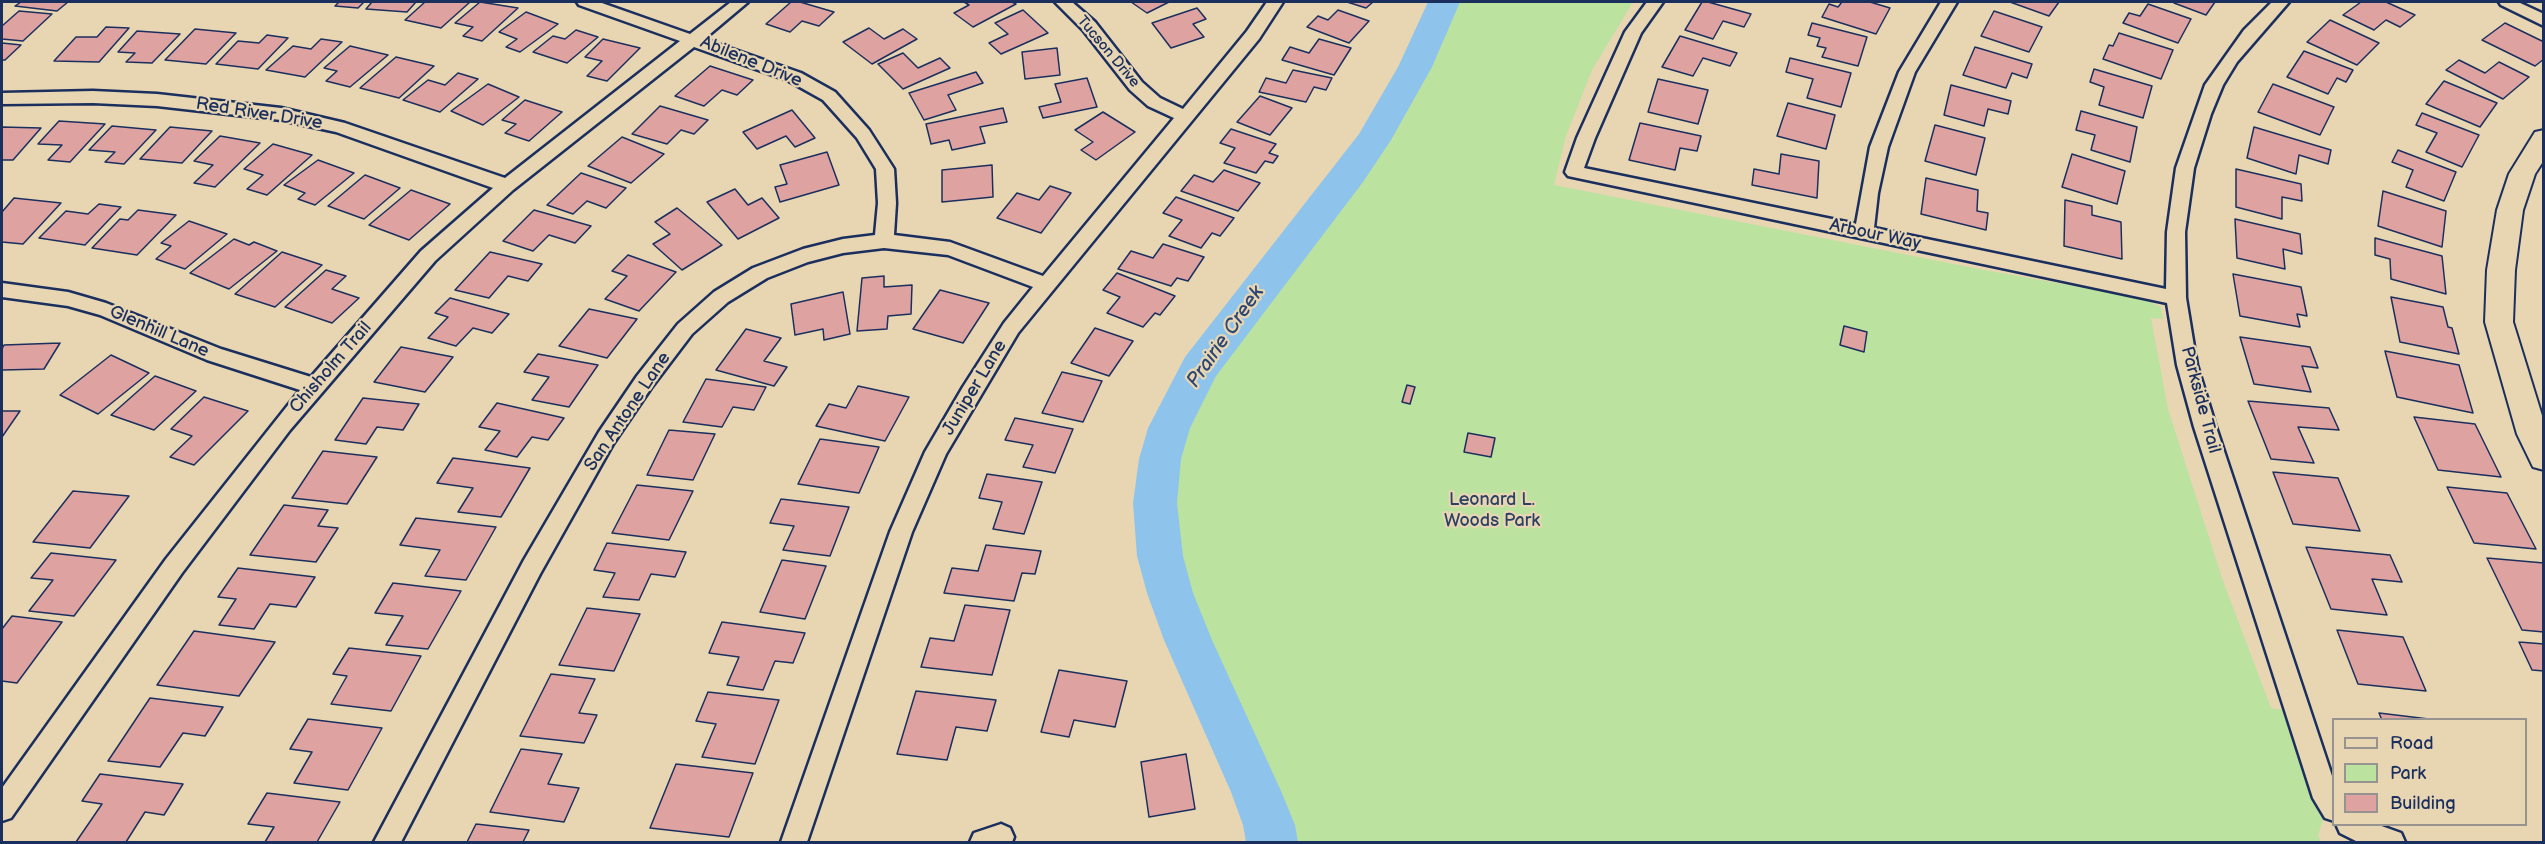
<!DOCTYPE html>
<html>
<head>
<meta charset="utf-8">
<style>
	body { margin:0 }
	#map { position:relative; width:2545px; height:844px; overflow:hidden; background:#e8d6b3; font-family:"Balsamiq Sans",sans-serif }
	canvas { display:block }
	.frame { position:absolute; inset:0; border:3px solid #1b2f5e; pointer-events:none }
	.legend { position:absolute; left:2332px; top:718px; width:195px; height:108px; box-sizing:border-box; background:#e8d6b3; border:2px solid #969391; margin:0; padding:8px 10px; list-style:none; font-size:18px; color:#1b2f5e }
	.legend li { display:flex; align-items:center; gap:12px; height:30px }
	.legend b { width:30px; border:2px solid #969391 }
</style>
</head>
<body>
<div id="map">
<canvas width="2545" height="844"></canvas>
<div class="frame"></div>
<ul class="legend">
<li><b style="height:8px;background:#e8d6b3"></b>Road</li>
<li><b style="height:16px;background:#bbe29e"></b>Park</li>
<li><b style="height:16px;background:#dea3a1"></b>Building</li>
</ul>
</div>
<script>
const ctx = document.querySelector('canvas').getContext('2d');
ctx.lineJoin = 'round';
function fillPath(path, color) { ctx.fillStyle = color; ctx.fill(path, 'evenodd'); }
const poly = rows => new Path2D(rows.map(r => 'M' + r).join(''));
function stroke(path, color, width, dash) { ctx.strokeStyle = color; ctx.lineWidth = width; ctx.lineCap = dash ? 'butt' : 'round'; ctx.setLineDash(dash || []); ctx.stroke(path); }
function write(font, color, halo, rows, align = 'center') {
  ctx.font = font + ' "Balsamiq Sans",sans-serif'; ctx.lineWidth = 4.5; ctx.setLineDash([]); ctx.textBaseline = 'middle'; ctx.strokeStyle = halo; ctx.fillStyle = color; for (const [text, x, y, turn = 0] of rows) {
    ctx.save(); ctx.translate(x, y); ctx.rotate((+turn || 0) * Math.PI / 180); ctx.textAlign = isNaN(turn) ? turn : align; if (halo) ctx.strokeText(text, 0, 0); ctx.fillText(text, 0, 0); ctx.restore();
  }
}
const green = poly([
	[1432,2,1633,2,1592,70,1566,136,1554,185,1984,270,2142,298,2161,307,2163,319,2151,318,2168,409,2223,581,2271,708,2283,710,2323,820,2318,835,2321,842,1253,842,1248,778,1154,594,1146,464,1179,375,1277,246,1339,172,1408,58]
]);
const river = poly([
	[1428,2,1460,2,1432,67,1391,140,1363,182,1216,376,1190,428,1181,459,1177,503,1183,556,1193,593,1212,640,1281,791,1295,825,1298,842,1246,842,1243,825,1231,792,1164,640,1147,593,1137,556,1133,503,1139,459,1148,428,1185,357,1359,134,1398,67,1428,2]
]);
const building = poly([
	[21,2,68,2,57,11,15,6,21,2],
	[339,2,364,2,358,8,335,6,339,2],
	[372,2,416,2,407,12,366,9,372,2],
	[425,2,470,2,441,28,405,20,425,2],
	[480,2,518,8,482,41,463,36,473,27,455,23,480,2],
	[791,2,800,2,834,12,819,26,802,21,790,32,766,24,791,2],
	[964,2,1012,2,1016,4,973,27,954,13,969,5,964,2],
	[1131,2,1169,2,1147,13,1131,2],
	[1347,2,1373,2,1366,8,1347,2],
	[1702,2,1708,2,1751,14,1744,27,1723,21,1713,39,1685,30,1702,2],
	[1842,2,1870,2,1890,8,1876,34,1822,17,1829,4,1838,7,1842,2],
	[2010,2,2059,2,2049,16,2010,2],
	[2176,2,2215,2,2206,15,2174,3,2176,2],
	[2361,2,2386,2,2415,15,2400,27,2386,20,2374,30,2343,15,2361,2],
	[2148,4,2191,19,2178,43,2123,23,2129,13,2140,16,2148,4],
	[1197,8,1206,19,1193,24,1204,37,1171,48,1152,23,1197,8],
	[1023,10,1048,33,1001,54,989,43,1008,34,995,23,1023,10],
	[1338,10,1369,21,1349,43,1307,27,1318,16,1328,20,1338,10],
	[19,11,52,14,23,41,2,39,2,26,19,11],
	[1994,11,2042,27,2029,52,1981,36,1994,11],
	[526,12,558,24,520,52,506,47,517,39,499,32,526,12],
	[2330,20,2379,43,2357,65,2307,42,2330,20],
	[1812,23,1867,37,1858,66,1822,57,1826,48,1817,46,1820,38,1808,35,1812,23],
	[2505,23,2544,42,2544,59,2535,66,2482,40,2505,23],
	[106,27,129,28,99,62,54,61,76,37,97,37,106,27],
	[869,28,884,39,903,29,917,39,872,64,843,42,869,28],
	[195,29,236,33,206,64,165,60,195,29],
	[576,30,598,37,567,63,533,52,553,36,565,39,576,30],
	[137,31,180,34,152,63,126,62,135,53,118,52,137,31],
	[2119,33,2173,50,2161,79,2103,59,2109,45,2113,46,2119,33],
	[267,35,288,38,258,69,216,64,238,41,259,43,267,35],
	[1680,36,1737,53,1730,66,1703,58,1693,76,1662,67,1680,36],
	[321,39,342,42,305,77,266,70,293,46,311,49,321,39],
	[603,39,640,48,607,81,587,76,602,61,585,57,603,39],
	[1319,39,1351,48,1334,75,1282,60,1290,47,1309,53,1319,39],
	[2,43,21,45,5,60,2,60,2,43],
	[350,46,388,55,350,87,326,81,337,71,324,68,350,46],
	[1975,47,2032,64,2027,78,2012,73,2006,88,1963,75,1975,47],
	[1057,48,1060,75,1025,79,1022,52,1057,48],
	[2304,51,2353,70,2346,82,2337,78,2328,94,2287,77,2304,51],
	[903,53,918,68,940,58,950,68,903,89,878,64,903,53],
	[396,57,434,66,399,98,360,88,396,57],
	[1790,58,1851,73,1841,107,1807,98,1813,79,1786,72,1790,58],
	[2459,60,2485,73,2499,62,2529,77,2503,99,2446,70,2459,60],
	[710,66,753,80,737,95,722,90,704,106,675,96,710,66],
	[2094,69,2152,86,2143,118,2099,105,2104,87,2090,82,2094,69],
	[1293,70,1332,78,1326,90,1314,87,1306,102,1259,92,1266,78,1286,83,1293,70],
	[976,72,983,83,948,95,956,110,924,120,909,93,976,72],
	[458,73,478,79,440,112,403,100,428,80,445,85,458,73],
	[1087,78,1097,107,1043,118,1039,107,1061,102,1055,84,1087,78],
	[1658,79,1708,90,1698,124,1648,112,1658,79],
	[2444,81,2497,103,2480,127,2426,104,2444,81],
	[488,84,519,97,483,125,451,111,488,84],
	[2273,84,2334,107,2320,135,2258,112,2273,84],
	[1951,85,2011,101,2008,114,1988,109,1984,126,1944,115,1951,85],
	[1260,96,1292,108,1270,135,1237,122,1260,96],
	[525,100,562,112,529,141,505,133,516,124,502,120,525,100],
	[1788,103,1835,115,1826,149,1777,136,1788,103],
	[660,106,708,120,694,134,681,130,667,144,632,134,660,106],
	[1003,108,1007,122,980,127,985,143,952,150,949,140,931,144,926,124,1003,108],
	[792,110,815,138,795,147,786,136,757,149,743,132,792,110],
	[2081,111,2137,127,2130,162,2091,150,2095,135,2076,130,2081,111],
	[1103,112,1135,132,1096,160,1081,150,1093,142,1075,130,1103,112],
	[2422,113,2479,135,2462,167,2426,152,2437,133,2416,125,2422,113],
	[59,121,105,124,70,162,48,160,62,145,38,144,59,121],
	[1640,123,1701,136,1697,151,1680,148,1675,170,1629,160,1640,123],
	[1935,125,1985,138,1976,175,1925,161,1935,125],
	[112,126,156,130,124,164,105,162,115,152,89,150,112,126],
	[2,127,41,128,13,160,2,160,2,127],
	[170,127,212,131,182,163,140,159,170,127],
	[2254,127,2331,150,2328,164,2299,155,2296,174,2247,158,2254,127],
	[1231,129,1276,144,1269,153,1278,156,1273,163,1265,161,1256,173,1224,163,1235,148,1220,143,1231,129],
	[220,136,260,143,215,187,194,183,213,165,194,161,220,136],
	[622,137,664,154,631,183,588,166,622,137],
	[273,144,312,155,267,195,247,189,263,175,244,169,273,144],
	[2398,150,2456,172,2444,201,2406,187,2413,170,2392,162,2398,150],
	[827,152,839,185,780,202,775,187,787,184,780,165,827,152],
	[1781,154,1819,161,1817,198,1752,185,1754,169,1779,174,1781,154],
	[2072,154,2125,171,2117,204,2062,187,2072,154],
	[318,160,354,173,315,205,298,199,305,193,284,185,318,160],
	[992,165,993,197,942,202,942,170,992,165],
	[2236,169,2301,184,2302,201,2282,197,2282,219,2236,207,2236,169],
	[1224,170,1260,183,1238,211,1181,191,1194,175,1213,182,1224,170],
	[581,173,626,188,606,208,587,201,573,214,547,205,581,173],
	[365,175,400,188,364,219,328,206,365,175],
	[1926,178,1978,190,1977,211,1988,213,1986,230,1921,214,1926,178],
	[1050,186,1071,193,1041,233,997,218,1017,193,1039,200,1050,186],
	[735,189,748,205,762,198,779,218,738,239,707,202,735,189],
	[411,190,450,204,409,240,369,225,411,190],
	[2383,191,2446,211,2442,247,2378,226,2383,191],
	[1176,197,1234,218,1220,236,1212,233,1201,248,1169,236,1182,220,1163,213,1176,197],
	[14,198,61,203,23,244,2,242,2,212,14,198],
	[2065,200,2092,206,2092,215,2121,222,2122,259,2064,246,2065,200],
	[99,204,121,207,85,245,39,238,66,211,88,214,99,204],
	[677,208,722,245,682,270,653,244,670,234,655,222,677,208],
	[138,210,176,215,137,255,92,248,120,219,128,220,138,210],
	[534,210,591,226,575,243,549,235,533,251,503,241,534,210],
	[2235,219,2300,234,2302,254,2283,249,2285,269,2237,258,2235,219],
	[189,221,227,234,185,269,156,259,171,246,161,243,189,221],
	[2375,238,2442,256,2446,294,2391,279,2390,259,2375,255,2375,238],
	[234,239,249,245,254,242,277,251,229,289,190,273,234,239],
	[1163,244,1204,257,1188,281,1177,278,1171,286,1118,269,1131,251,1153,258,1163,244],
	[282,252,322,265,275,307,235,294,282,252],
	[490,252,542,264,528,281,508,276,489,298,455,290,490,252],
	[628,255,676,272,639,311,605,299,627,276,612,271,628,255],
	[326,270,346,276,332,289,359,298,332,323,285,307,326,270],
	[1117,273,1175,296,1160,315,1155,313,1143,327,1107,313,1120,297,1103,290,1117,273],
	[2233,274,2301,287,2307,316,2297,314,2300,327,2240,316,2233,274],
	[884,276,884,287,912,285,911,314,888,316,887,329,857,331,862,278,884,276],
	[940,290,989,303,963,343,913,329,940,290],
	[843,292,850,334,824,340,823,329,795,335,791,304,843,292],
	[2391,297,2443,307,2448,327,2452,328,2459,354,2400,342,2391,297],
	[450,298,509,314,492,333,473,328,456,346,428,338,448,317,435,313,450,298],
	[589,309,637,319,607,358,559,346,589,309],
	[1844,326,1867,332,1864,352,1840,345,1844,326],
	[1095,328,1133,341,1109,376,1071,363,1095,328],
	[746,329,781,338,764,361,787,367,774,386,716,370,746,329],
	[2240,337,2310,347,2318,368,2302,366,2311,392,2254,384,2240,337],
	[60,343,44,369,2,370,2,349,4,345,60,343],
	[401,347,453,357,425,392,374,382,401,347],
	[2385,351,2459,365,2473,413,2397,397,2385,351],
	[538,354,598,365,569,407,532,400,549,377,524,372,538,354],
	[111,355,149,373,98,414,60,395,111,355],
	[1062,372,1102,381,1083,422,1042,413,1062,372],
	[155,376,196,391,154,430,111,415,155,376],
	[706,379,766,387,754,410,733,407,722,427,683,422,706,379],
	[1407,385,1415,387,1410,404,1402,402,1407,385],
	[858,386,909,397,885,441,816,426,829,404,846,408,858,386],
	[204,397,248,411,194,465,170,457,192,436,171,429,204,397],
	[363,398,419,404,403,430,377,427,366,444,335,440,363,398],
	[2248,401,2329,408,2339,430,2298,427,2314,463,2271,459,2248,401],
	[497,403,564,418,548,440,532,437,517,457,485,450,500,431,479,427,497,403],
	[2,411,20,411,2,437,2,411],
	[2414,417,2475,424,2501,477,2438,470,2414,417],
	[1015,418,1073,429,1055,473,1023,467,1033,445,1005,440,1015,418],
	[669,430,715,434,693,480,647,475,669,430],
	[1468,433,1495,438,1491,457,1464,452,1468,433],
	[820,439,879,447,859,493,798,484,820,439],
	[323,451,377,457,347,504,292,498,323,451],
	[453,458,530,468,501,517,458,512,473,488,437,483,453,458],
	[2273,472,2338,478,2360,531,2293,524,2273,472],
	[987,474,1042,482,1024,534,993,529,1002,502,979,498,987,474],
	[637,485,693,491,669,540,612,533,637,485],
	[2447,487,2507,493,2536,549,2474,543,2447,487],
	[73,491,129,496,90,548,33,542,73,491],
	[781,499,849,507,830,556,783,550,794,526,770,523,781,499],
	[284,505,328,510,318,526,338,528,316,562,250,555,284,505],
	[416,518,496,527,466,580,425,576,440,550,400,545,416,518],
	[607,543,686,552,675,577,651,574,639,600,603,597,615,573,594,570,607,543],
	[986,545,1041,551,1035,574,1022,573,1014,601,944,593,952,568,978,571,986,545],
	[2306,547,2390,555,2402,582,2372,579,2387,615,2331,609,2306,547],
	[51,553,116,560,74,616,29,611,53,580,31,578,51,553],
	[2487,558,2544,563,2544,632,2522,630,2487,558],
	[782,560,826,566,805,619,760,612,782,560],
	[238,568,315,577,296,607,270,604,254,629,219,625,236,599,218,597,238,568],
	[393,583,461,591,428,649,386,645,403,616,375,613,393,583],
	[965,605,1010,610,992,675,921,667,930,638,954,641,965,605],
	[587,608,640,614,614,671,559,665,587,608],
	[12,616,62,622,17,683,2,681,2,629,12,616],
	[722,622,805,633,793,663,775,661,763,690,727,685,739,657,709,653,722,622],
	[2337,630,2403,637,2426,691,2358,684,2337,630],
	[194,631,275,642,239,696,157,685,194,631],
	[2519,642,2544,644,2544,671,2532,670,2519,642],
	[349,648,421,656,391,711,331,704,347,676,333,674,349,648],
	[1059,670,1127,681,1115,727,1074,720,1069,737,1041,732,1059,670],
	[551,674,595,679,579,713,597,715,584,743,520,736,551,674],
	[916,691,996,700,987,731,956,727,947,760,897,754,916,691],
	[708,692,779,700,755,764,702,757,716,724,696,721,708,692],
	[150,698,223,707,205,736,183,733,160,767,108,761,150,698],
	[2379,713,2437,720,2382,720,2379,713],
	[308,719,382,728,348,790,294,783,312,752,290,749,308,719],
	[521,749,562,754,548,784,579,788,564,822,490,812,521,749],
	[1186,754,1195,809,1149,817,1141,762,1186,754],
	[676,764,753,773,729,837,650,828,676,764],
	[100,774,183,784,164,815,145,812,126,842,76,842,102,804,82,801,100,774],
	[267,793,340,802,317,842,265,842,274,827,248,824,267,793],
	[476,824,529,830,523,842,467,842,476,824]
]);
const street = poly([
	[577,2,599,2,690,34,731,2,748,2,704,39,801,73,835,92,869,130,894,169,896,203,894,235,950,242,1043,276,1174,118,1148,106,1130,90,1083,30,1055,2,1072,2,1095,22,1142,82,1160,98,1183,109,1247,31,1267,2,1283,2,1259,39,1018,333,946,454,912,532,807,842,781,842,890,532,925,452,963,387,1004,323,1033,287,948,255,884,248,843,253,808,262,767,278,728,302,692,334,651,388,613,444,540,574,401,842,374,842,524,560,599,432,637,376,678,324,714,292,753,268,803,249,843,239,875,235,878,203,876,169,857,138,823,100,789,81,694,47,513,190,435,261,290,430,182,573,11,818,2,821,2,788,166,559,300,390,207,360,100,315,68,306,2,297,2,283,68,292,106,303,221,349,311,377,421,251,493,188,336,132,281,120,157,106,93,103,2,104,2,93,93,91,157,94,281,108,345,123,505,178,680,41,579,5,577,2],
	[1647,2,1663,2,1641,33,1595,138,1584,168,1856,224,1870,147,1899,72,1941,2,1957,2,1915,72,1888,147,1878,193,1874,228,2166,289,2167,232,2176,168,2205,85,2244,30,2272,2,2289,2,2237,62,2223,85,2211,114,2194,168,2185,232,2186,298,2197,365,2216,427,2334,782,2334,821,2325,818,2313,798,2194,427,2177,365,2167,303,1568,176,1565,172,1577,138,1625,32,1647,2],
	[2499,2,2518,2,2544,14,2544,26,2501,5,2499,2],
	[1001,824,1010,828,1014,837,1012,842,970,842,974,833,1001,824],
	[2336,824,2376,824,2401,833,2405,842,2358,842,2340,833,2336,824]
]);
const secondary = poly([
	[2544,130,2544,160,2535,174,2523,210,2515,270,2513,322,2544,422,2544,470,2533,467,2517,434,2485,322,2487,270,2497,210,2509,174,2535,132,2544,130]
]);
const farStreetnames = [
	["Tucson Drive",1108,52,50]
];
const streetNames = [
	["Abilene Drive",751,62,22],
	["Red River Drive",259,114,9],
	["Arbour Way",1875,235,12],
	["Glenhill Lane",159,332,23],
	["Chisholm Trail",331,368,-49],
	["Juniper Lane",975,388,-59],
	["Parkside Trail",2200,400,75],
	["San Antone Lane",628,412,-56]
];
const parkNames = [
	["Leonard L.",1492,500],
	["Woods Park",1492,521]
];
const waterNames = [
	["Prairie Creek",1226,337,-55]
];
fillPath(green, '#bbe29e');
fillPath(river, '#8ec4ec');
fillPath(building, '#dea3a1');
stroke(building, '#1b2f5e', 1.5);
stroke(street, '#1b2f5e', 5);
stroke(secondary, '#1b2f5e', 4);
fillPath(street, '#e8d6b3');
fillPath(secondary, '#e8d6b3');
write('15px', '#1b2f5e', '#e8d6b3', farStreetnames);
write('18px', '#1b2f5e', '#e8d6b3', streetNames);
write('18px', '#2b4164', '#e8d6b3', parkNames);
write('italic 20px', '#2c4573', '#e8d6b3', waterNames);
</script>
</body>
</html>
